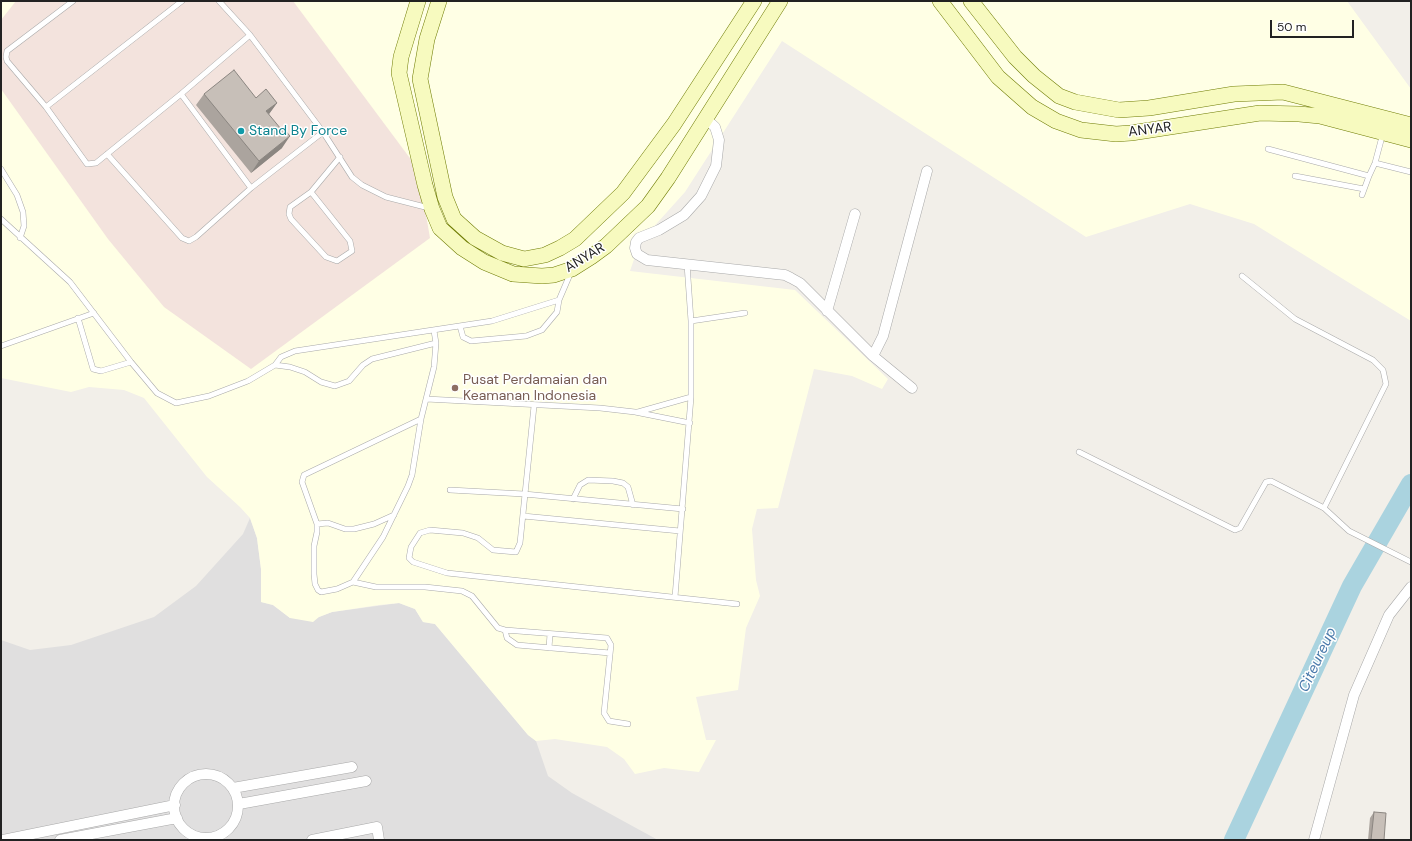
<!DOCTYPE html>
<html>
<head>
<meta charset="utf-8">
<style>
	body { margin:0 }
	#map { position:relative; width:1412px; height:841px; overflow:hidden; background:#f2efe9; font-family:"DM Sans",sans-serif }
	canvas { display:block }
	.frame { position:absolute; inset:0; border:2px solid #222; pointer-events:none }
	.scale { position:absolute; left:1270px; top:20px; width:84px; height:18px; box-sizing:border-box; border:2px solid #222; border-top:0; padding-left:5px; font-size:12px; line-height:14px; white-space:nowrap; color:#222; -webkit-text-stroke:3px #fff; paint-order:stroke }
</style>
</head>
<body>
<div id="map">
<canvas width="1412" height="841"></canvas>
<div class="frame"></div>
<div class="scale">50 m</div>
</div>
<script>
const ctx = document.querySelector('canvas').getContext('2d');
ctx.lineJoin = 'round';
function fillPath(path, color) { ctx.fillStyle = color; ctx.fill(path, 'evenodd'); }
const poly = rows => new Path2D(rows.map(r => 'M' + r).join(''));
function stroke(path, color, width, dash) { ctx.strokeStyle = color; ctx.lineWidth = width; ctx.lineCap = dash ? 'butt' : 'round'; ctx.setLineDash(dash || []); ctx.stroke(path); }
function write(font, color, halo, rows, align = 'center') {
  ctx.font = font + ' "DM Sans",sans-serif'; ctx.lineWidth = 3; ctx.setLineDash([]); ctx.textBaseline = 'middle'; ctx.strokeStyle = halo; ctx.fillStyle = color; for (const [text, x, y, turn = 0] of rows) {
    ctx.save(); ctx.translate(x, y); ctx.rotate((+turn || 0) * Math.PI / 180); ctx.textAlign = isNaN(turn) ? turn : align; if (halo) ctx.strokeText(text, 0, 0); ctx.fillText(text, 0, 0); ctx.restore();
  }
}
const residential = poly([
	[250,518,257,538,261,569,261,602,273,605,290,618,319,617,332,612,399,603,415,609,423,622,435,624,528,735,536,741,548,776,572,793,658,840,1,840,1,640,30,650,71,645,154,617,196,586,243,534]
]);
const education = poly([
	[1,1,1347,1,1411,89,1411,321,1254,224,1190,204,1086,237,782,41,685,192,640,242,630,271,795,290,888,379,882,389,852,376,814,369,778,508,757,509,752,529,756,580,760,596,746,628,738,690,696,697,706,740,716,740,699,772,664,768,635,774,624,759,607,747,555,739,536,741,528,735,435,624,423,622,415,609,399,603,379,605,332,612,319,617,313,622,290,618,273,605,261,602,261,569,257,538,250,518,240,507,207,477,144,398,124,390,89,387,71,392,1,378]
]);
const military = poly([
	[16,1,293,1,418,169,430,238,251,369,164,307,108,239,1,89,1,20]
]);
const river = poly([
	[1234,840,1352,586,1411,484]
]);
const lane = poly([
	[73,1,7,51,6,57,7,61,46,107,87,164,96,163,181,94,250,35],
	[219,1,250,35,323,132,352,177,362,185,386,197,429,208],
	[181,94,251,188],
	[46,107,182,1],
	[1268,149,1369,176,1375,163,1383,133],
	[107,154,182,238,189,241,196,237,251,188,323,132],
	[1375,163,1411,172],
	[1,169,17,195,23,212,24,226,20,238],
	[1295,176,1364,189],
	[311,192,350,241,352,251,337,261,326,257,291,219,289,214,290,207,311,192,340,157],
	[1362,195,1369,176],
	[1,219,70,282,131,362,157,393,176,403,209,396,248,381,275,365,281,357,295,351,492,321,559,300,571,272],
	[1242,276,1295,319,1373,360,1383,370,1386,384,1324,508],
	[78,318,93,369,101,371,131,362],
	[691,321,745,313],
	[460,326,463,337,471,341,526,336,542,330,557,312,559,300],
	[1,346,94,313],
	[275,365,290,367,305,372,321,382,335,386,349,381,363,365,372,359,436,343],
	[426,399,600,408,635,412,690,423],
	[534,406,520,543,516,552,493,550,478,538,463,533,430,530,420,533,411,547,409,558,413,562,447,573,737,604],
	[638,412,691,397],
	[421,419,304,475,302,482,317,524,317,532,314,546,314,574,315,584,318,590,321,592,337,589,353,582,383,537,408,486,412,475,421,419,434,367,436,343,434,331],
	[1079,452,1235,530,1240,528,1266,482,1271,481,1324,508,1349,531,1411,562],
	[450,490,524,494,683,509],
	[573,499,580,485,588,480,613,481,623,483,628,487,633,505],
	[523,516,680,531],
	[317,524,328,523,345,529,354,529,374,524,394,515],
	[353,582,376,587,425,587,462,591,472,596,498,628,505,630,607,638,611,645,604,713,609,721,628,724],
	[675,597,691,397,691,321,687,264],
	[505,630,507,638,517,645,610,653],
	[549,648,550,634]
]);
const street = poly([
	[706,119,715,127,719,140,716,166,701,196,684,215,659,230,639,238,636,242,635,248,637,254,647,260,785,275,791,278,800,283,873,356,912,388],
	[827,311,855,214],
	[873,356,883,336,927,171],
	'174 806a32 32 0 1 1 64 0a32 32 0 1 1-64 0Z',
	[233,788,352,767],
	[239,804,366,781],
	[3,840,175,805],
	[60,840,177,818],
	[312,840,377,827,379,840],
	[1314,840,1354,695,1389,615,1411,587]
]);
const secondary = poly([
	[418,1,401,57,399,73,425,185,432,209,440,228,462,248,484,262,513,274,542,276,554,275,572,269,591,257,606,246,648,206,668,178,780,1],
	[439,1,427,39,420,79,445,197,454,219,475,238,502,253,524,259,545,255,560,248,575,239,623,193,674,124,754,1],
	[940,1,998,77,1032,107,1056,121,1081,130,1116,134,1131,133,1260,113,1299,114,1320,116,1411,140],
	[971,1,1015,57,1034,76,1059,96,1075,102,1119,110,1149,108,1234,94,1283,92,1411,125]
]);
const wall = poly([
	[204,94,256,98,277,103,269,114,282,148,251,173,196,105],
	[1374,812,1384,840,1368,840,1370,818]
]);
const shadedWall = poly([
	[277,103,269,114,266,111],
	[290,136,282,148,251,173,259,161]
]);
const building = poly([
	[234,70,256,98,266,89,277,103,266,111,281,129,283,128,290,136,259,161,204,94,234,70],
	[1374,812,1386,813,1384,840,1371,840,1374,812]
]);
const markers = [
	[241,131,4,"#0f9aa8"],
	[455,388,4,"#8d6e63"]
];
const streetNames = [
	["ANYAR",1150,130,-7],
	["ANYAR",585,258,-31]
];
const cultureNames = [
	["Stand By Force",249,131]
];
const educationNames = [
	["Pusat Perdamaian dan",463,380],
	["Keamanan Indonesia",463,396]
];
const waterNames = [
	["Citeureup",1318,660,-65]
];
fillPath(residential, '#e0dfdf');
fillPath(education, '#ffffe5');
fillPath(military, '#f3e3dd');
stroke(river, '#aad3df', 20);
stroke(lane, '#a9a9a9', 6);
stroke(street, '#a9a9a9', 11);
stroke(secondary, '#707d05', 16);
stroke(lane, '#fff', 5);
stroke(street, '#fff', 10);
stroke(secondary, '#f7fabf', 15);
fillPath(wall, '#aba49e');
fillPath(shadedWall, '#8b8681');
fillPath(building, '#c7bfb8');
stroke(building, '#8b8681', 1);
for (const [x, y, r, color] of markers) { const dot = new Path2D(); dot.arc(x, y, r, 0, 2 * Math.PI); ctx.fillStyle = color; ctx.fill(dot); stroke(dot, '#fff', 1.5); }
write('14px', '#222', '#fff', streetNames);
write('14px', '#0d838f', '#fff', cultureNames, 'left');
write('14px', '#785e54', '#fff', educationNames, 'left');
write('italic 15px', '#4a7aab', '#fff', waterNames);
</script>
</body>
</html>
